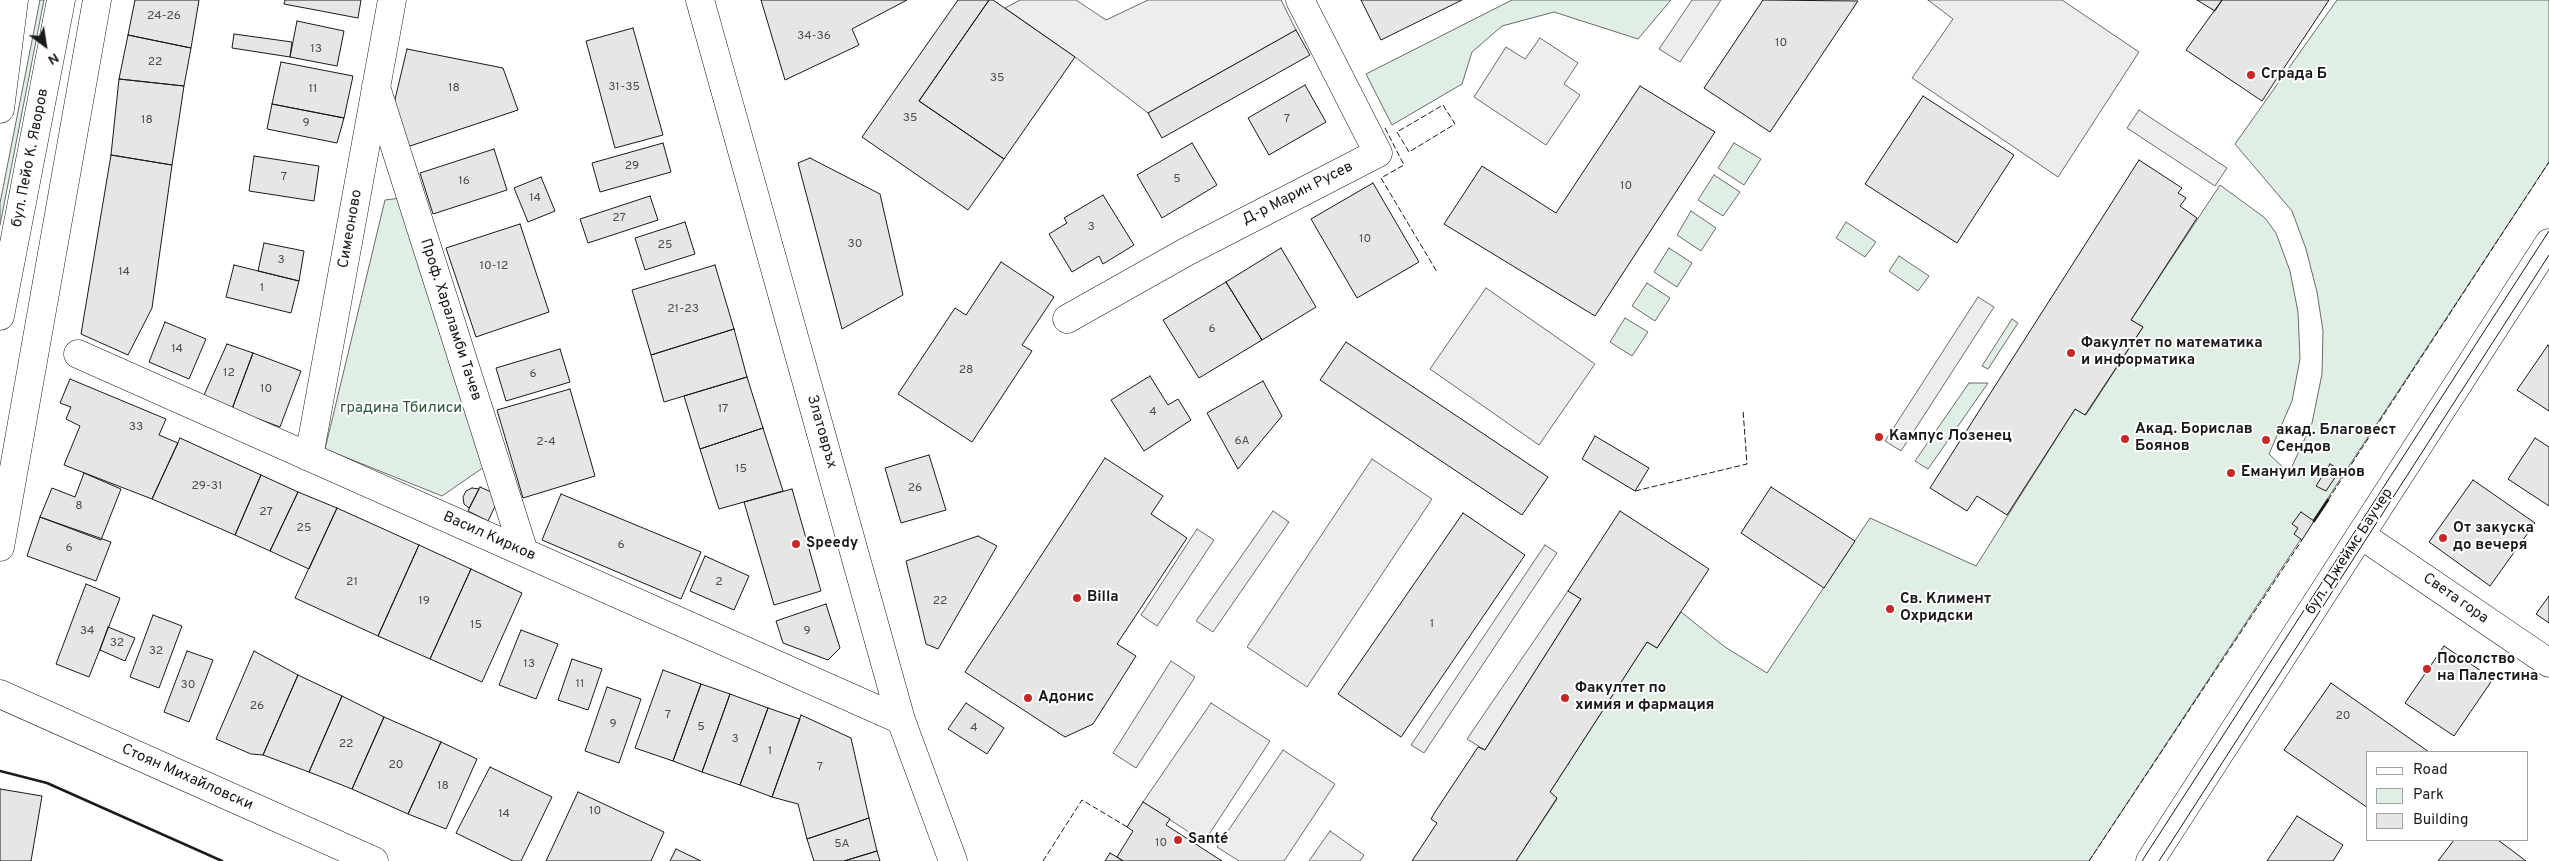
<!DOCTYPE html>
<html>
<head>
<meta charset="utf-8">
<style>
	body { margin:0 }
	#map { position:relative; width:2549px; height:861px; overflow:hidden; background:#fff; font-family:Overpass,sans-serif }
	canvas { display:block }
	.legend { position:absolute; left:2366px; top:751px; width:162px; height:90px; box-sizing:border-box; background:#fff; border:1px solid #a3a3a3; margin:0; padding:6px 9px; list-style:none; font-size:15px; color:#1a1a1a }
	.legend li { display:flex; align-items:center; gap:10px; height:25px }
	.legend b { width:25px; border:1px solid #a3a3a3 }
	.north { position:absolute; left:20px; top:20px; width:50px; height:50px; -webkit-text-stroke:4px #fff; paint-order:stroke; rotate:149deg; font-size:14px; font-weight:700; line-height:20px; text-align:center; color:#1a1a1a }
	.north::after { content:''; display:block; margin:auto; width:18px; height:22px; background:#1a1a1a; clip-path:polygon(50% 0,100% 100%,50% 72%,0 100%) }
</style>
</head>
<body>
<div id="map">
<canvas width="2549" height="861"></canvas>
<ul class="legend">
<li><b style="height:6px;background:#fff"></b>Road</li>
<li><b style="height:14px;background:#e0efe3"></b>Park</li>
<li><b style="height:14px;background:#e6e6e6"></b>Building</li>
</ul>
<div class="north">N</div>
</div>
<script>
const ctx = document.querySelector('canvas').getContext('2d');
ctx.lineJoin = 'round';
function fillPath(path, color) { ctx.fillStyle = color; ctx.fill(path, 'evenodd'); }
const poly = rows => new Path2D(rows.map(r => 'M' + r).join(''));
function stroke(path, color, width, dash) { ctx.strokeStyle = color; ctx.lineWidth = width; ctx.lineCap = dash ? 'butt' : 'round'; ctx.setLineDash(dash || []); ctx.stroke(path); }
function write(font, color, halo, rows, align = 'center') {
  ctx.font = font + ' Overpass,sans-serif'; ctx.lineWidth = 4; ctx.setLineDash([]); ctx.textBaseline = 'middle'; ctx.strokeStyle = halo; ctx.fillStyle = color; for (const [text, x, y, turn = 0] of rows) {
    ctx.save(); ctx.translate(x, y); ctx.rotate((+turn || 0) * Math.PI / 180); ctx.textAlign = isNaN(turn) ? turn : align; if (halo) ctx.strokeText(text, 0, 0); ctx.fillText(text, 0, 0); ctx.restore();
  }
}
const green = poly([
	[40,0,44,0,0,225,0,203,40,0],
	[1512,0,1671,0,1638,39,1554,12,1502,26,1472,52,1462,84,1392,125,1366,74,1512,0],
	[2337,0,2549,0,2549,162,2089,861,1516,861,1557,799,1550,792,1647,642,1657,648,1681,612,1725,647,1767,673,1870,518,1976,566,2075,409,2086,415,2143,327,2131,320,2220,185,2265,218,2276,233,2290,271,2298,312,2300,359,2292,401,2269,454,2289,473,2312,423,2322,374,2323,331,2317,292,2306,249,2292,211,2235,144,2337,0],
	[1734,143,1761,159,1744,185,1718,168,1734,143],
	[1714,175,1740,192,1723,216,1698,200,1714,175],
	[401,198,487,465,442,496,325,449,385,200,401,198],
	[1691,211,1716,228,1701,251,1677,235,1691,211],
	[1846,222,1876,242,1865,257,1836,238,1846,222],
	[1669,248,1692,263,1677,287,1654,272,1669,248],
	[1899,256,1929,276,1918,291,1889,271,1899,256],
	[1647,283,1670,298,1655,321,1632,306,1647,283],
	[1625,318,1648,332,1632,356,1610,342,1625,318],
	[2012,319,2018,323,1988,369,1982,366,2012,319],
	[1969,383,1988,383,1928,469,1915,461,1969,383]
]);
const parking = poly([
	[1020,0,1076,0,1106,20,1148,0,1281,0,1296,30,1148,113,1075,57,1005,8,1020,0],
	[1692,0,1721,0,1680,62,1659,49,1692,0],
	[1928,0,2062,0,2139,52,2058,177,1912,78,1953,19,1928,0],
	[1540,38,1578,63,1564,84,1580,95,1546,145,1474,97,1506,47,1525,59,1540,38],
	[2139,110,2227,168,2215,186,2127,128,2139,110],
	[1486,288,1595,364,1539,445,1430,369,1486,288],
	[1978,297,1994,307,1901,451,1885,441,1978,297],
	[1372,459,1432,499,1307,687,1247,647,1372,459],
	[1273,511,1289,522,1213,632,1196,621,1273,511],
	[1197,529,1214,540,1157,626,1141,615,1197,529],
	[1545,545,1557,553,1424,753,1411,745,1545,545],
	[1568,591,1581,599,1485,750,1467,739,1568,591],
	[1171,661,1195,677,1136,768,1113,753,1171,661],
	[1211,703,1270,741,1204,842,1143,802,1211,703],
	[1283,750,1335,784,1284,861,1239,861,1217,847,1283,750],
	[1330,831,1364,855,1360,861,1309,861,1330,831]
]);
const building = poly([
	[135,0,199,0,191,48,128,35,135,0],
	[285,0,361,0,358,18,284,4,285,0],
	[761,0,907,0,852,29,859,45,785,80,761,0],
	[958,0,989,0,919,101,1004,159,968,210,862,137,958,0],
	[989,0,993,0,1075,57,1004,159,919,101,989,0],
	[1361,0,1462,0,1381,40,1361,0],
	[1763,0,1858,1,1770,132,1704,88,1763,0],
	[2197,0,2222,0,2215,11,2197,0],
	[2222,0,2329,0,2262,101,2186,50,2222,0],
	[297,21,344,31,337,66,290,57,297,21],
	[633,28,663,135,615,148,586,41,633,28],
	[1296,30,1310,55,1162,138,1148,113,1296,30],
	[234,34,292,42,290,57,232,48,234,34],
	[128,35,191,48,184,86,119,79,128,35],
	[407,49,503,68,518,110,404,148,391,116,407,49],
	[281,62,353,76,344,118,272,104,281,62],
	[119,79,184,86,172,165,111,155,119,79],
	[1305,85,1326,122,1269,155,1248,118,1305,85],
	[1640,86,1715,132,1595,316,1444,224,1482,166,1556,213,1640,86],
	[1923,96,2014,155,1957,243,1865,184,1923,96],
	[272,104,344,118,337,143,267,129,272,104],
	[663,143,671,172,600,192,592,163,663,143],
	[1192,143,1217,185,1162,218,1137,175,1192,143],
	[494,149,507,190,433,214,420,173,494,149],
	[111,155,172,165,152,308,128,355,81,334,111,155],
	[254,156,319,166,314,201,249,191,254,156],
	[810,158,880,194,903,295,842,329,798,163,810,158],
	[2139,160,2182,188,2178,193,2186,198,2180,206,2197,218,2131,320,2143,327,2085,415,2075,409,2007,515,1977,496,1967,511,1930,488,2139,160],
	[541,177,555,211,528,222,514,188,541,177],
	[1373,183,1419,262,1357,298,1311,219,1373,183],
	[1103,195,1134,245,1103,264,1099,256,1072,272,1049,234,1067,223,1064,218,1103,195],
	[650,196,658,220,588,243,580,219,650,196],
	[685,222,695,254,645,270,635,238,685,222],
	[520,224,549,312,476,337,446,248,520,224],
	[264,243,304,251,299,281,258,271,264,243],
	[1281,248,1316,307,1262,340,1226,282,1281,248],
	[1001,262,1054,297,1022,345,1032,351,972,442,898,394,955,308,966,315,1001,262],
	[234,265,299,281,291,313,226,297,234,265],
	[715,265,734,329,651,355,632,290,715,265],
	[1226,282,1262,340,1199,378,1163,320,1226,282],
	[165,322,206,339,189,379,149,362,165,322],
	[734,329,747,377,664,402,651,355,734,329],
	[1346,342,1548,477,1522,515,1320,380,1346,342],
	[227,344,253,353,232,409,204,395,227,344],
	[2548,345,2549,346,2549,411,2517,390,2548,345],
	[560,349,570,382,506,401,496,368,560,349],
	[253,353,301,371,280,427,232,409,253,353],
	[1150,376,1168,405,1178,399,1191,420,1144,451,1111,400,1150,376],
	[747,377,763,428,700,449,684,396,747,377],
	[70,379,166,419,159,435,178,443,152,499,64,465,80,426,66,419,71,407,60,403,70,379],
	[1263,381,1282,416,1238,469,1207,413,1263,381],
	[570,389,595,476,523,498,497,410,570,389],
	[763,428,783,491,719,509,700,449,763,428],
	[1595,436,1649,468,1635,491,1582,459,1595,436],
	[180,438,261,475,235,535,152,499,180,438],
	[2535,438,2549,447,2549,506,2508,479,2535,438],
	[929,455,946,510,901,523,885,468,929,455],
	[1105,458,1163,496,1151,514,1187,538,1117,644,1136,656,1093,724,1065,737,965,672,1105,458],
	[2330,464,2340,470,2326,491,2316,486,2330,464],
	[84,473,121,489,101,540,40,517,52,488,75,497,84,473],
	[261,475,298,492,270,551,235,535,261,475],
	[2473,480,2535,523,2490,586,2429,542,2473,480],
	[480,487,500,496,488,521,468,511,480,487],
	[1771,487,1855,541,1824,588,1741,533,1771,487],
	[472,488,479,489,469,508,464,504,463,497,466,491,472,488],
	[792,489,821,591,774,605,744,502,792,489],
	[298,492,337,508,309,569,270,551,298,492],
	[561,494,701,552,681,599,542,540,561,494],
	[337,508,419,545,378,636,295,598,337,508],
	[1620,511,1709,569,1657,648,1647,642,1550,792,1557,798,1516,861,1412,861,1437,823,1431,819,1435,812,1478,747,1485,750,1581,599,1568,591,1620,511],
	[2301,512,2314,521,2302,540,2294,534,2298,528,2292,524,2301,512],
	[1463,513,1525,555,1401,737,1338,694,1463,513],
	[40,517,111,542,96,581,27,556,40,517],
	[978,536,997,546,938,649,926,644,906,561,978,536],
	[419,545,471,569,430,659,378,636,419,545],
	[705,556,749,576,734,610,690,591,705,556],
	[471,569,522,593,482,682,430,659,471,569],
	[86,584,120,598,89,677,56,664,86,584],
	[2549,596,2549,623,2536,614,2549,596],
	[826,604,840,648,828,660,783,643,776,621,826,604],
	[153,615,182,626,159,688,130,677,153,615],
	[108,627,135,638,125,661,100,650,108,627],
	[521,630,558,644,536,699,499,685,521,630],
	[2444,646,2493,679,2454,736,2405,703,2444,646],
	[187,651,213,660,189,722,164,712,187,651],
	[254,651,298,675,263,755,251,754,216,739,254,651],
	[572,659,602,669,588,710,558,700,572,659],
	[663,670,701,684,673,761,635,748,663,670],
	[298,675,342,696,309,772,263,755,298,675],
	[2331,683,2429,752,2368,752,2368,808,2284,750,2331,683],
	[701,684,730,694,702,772,673,761,701,684],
	[607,687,641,699,619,763,585,751,607,687],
	[730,694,768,708,740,785,702,772,730,694],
	[342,696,384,717,352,789,309,772,342,696],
	[966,703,1004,728,987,754,948,729,966,703],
	[768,708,800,719,772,797,740,785,768,708],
	[801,715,851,738,869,818,807,839,798,804,772,797,801,715],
	[384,717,441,742,408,814,352,789,384,717],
	[441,742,477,759,446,829,408,814,441,742],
	[490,767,552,797,521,861,513,861,456,833,490,767],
	[0,789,42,796,31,861,0,861,0,789],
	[578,792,664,832,651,861,546,861,578,792],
	[1143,802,1170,819,1166,825,1222,861,1123,861,1117,857,1133,831,1127,827,1143,802],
	[2297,816,2343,845,2333,861,2267,861,2297,816],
	[869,818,877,851,844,861,814,861,807,839,869,818],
	[2454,840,2498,840,2526,861,2438,861,2454,840],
	[676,849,701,861,670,861,676,849],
	[877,851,880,861,844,861,877,851],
	[1110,853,1117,857,1123,861,1105,861,1110,853]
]);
const minor = poly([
	[700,0,901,720,953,861],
	[376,87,524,552],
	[1067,319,1186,252,1378,153,1300,0],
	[78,354,901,720],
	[309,457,392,0],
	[2361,535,2549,663],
	[0,694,374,861],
	[2150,861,2549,243]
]);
const major = poly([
	[0,109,14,0],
	[0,316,61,0],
	[0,547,97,0]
]);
const tram = poly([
	[2142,861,2549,231],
	[2159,861,2549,255]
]);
const fence = poly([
	[1443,105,1455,124,1409,152,1397,132,1443,105],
	[1385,128,1404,165,1381,178,1437,272],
	[1635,491,1747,464,1743,410],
	[2328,500,2549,162],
	[1043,861,1082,800,1129,828],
	[2089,861,2302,540]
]);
const wall = poly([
	[2314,521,2328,500],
	[0,771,47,783,222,861]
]);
const markers = [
	[2251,75,5,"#c62828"],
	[2071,353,5,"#c62828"],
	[1879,437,5,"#c62828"],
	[2125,439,5,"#c62828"],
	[2266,440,5,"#c62828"],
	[2231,473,5,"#c62828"],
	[2443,538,5,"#c62828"],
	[796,544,5,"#c62828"],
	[1077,598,5,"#c62828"],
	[1890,609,5,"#c62828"],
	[2427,669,5,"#c62828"],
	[1028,698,5,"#c62828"],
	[1565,698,5,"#c62828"],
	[1178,840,5,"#c62828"]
];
const numberNames = [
	["24-26",164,17],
	["34-36",814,37],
	["10",1781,44],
	["13",316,50],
	["22",155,63],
	["35",997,79],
	["31-35",624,88],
	["18",454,89],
	["11",313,90],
	["35",910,119],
	["7",1287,120],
	["18",147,121],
	["9",306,124],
	["29",632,167],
	["7",284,178],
	["5",1177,180],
	["16",464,182],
	["10",1626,187],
	["14",535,199],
	["27",619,219],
	["3",1091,228],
	["10",1365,240],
	["30",855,245],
	["25",665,246],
	["3",281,261],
	["10-12",494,267],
	["14",124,273],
	["1",262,289],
	["21-23",683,310],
	["6",1212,330],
	["14",177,350],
	["28",966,371],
	["12",229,374],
	["6",533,375],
	["10",266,390],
	["17",723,410],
	["4",1153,413],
	["33",136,428],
	["6А",1242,442],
	["2-4",546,443],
	["15",741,470],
	["29-31",207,487],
	["26",915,489],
	["8",79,507],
	["27",266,513],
	["25",304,529],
	["6",621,546],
	["6",69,549],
	["21",352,583],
	["2",719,583],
	["19",424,602],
	["22",940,602],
	["1",1432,625],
	["15",476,626],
	["34",87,632],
	["9",807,632],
	["32",117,644],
	["32",156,652],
	["13",529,665],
	["11",580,685],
	["30",188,686],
	["26",257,707],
	["7",668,716],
	["20",2343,717],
	["9",613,725],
	["5",701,728],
	["4",974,729],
	["3",735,740],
	["22",346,745],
	["1",770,752],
	["20",396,766],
	["7",820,768],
	["18",443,787],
	["10",595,812],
	["14",504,815],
	["10",1161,844],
	["5А",842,845]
];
const poiNames = [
	["Сграда Б",2261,75],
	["Факултет по математика",2081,344],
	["и информатика",2081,361],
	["Акад. Борислав",2135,430],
	["Боянов",2135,447],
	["акад. Благовест",2276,431],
	["Сендов",2276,448],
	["Кампус Лозенец",1889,437],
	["Емануил Иванов",2241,473],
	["От закуска",2453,529],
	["до вечеря",2453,546],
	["Speedy",806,544],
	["Billa",1087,598],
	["Св. Климент",1900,600],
	["Охридски",1900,617],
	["Посолство",2437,660],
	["на Палестина",2437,677],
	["Факултет по",1575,689],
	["химия и фармация",1575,706],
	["Адонис",1038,698],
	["Santé",1188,840]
];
const streetNames = [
	["бул. Пейо К. Яворов",31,158,-79],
	["Д-р Марин Русев",1298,194,-27],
	["Симеоново",351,229,-80],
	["Проф. Хараламби Тачев",450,320,72],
	["Златовръх",821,432,74],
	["Васил Кирков",489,537,24],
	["бул. Джеймс Баучер",2350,552,-57],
	["Света гора",2455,599,35],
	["Стоян Михайловски",187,778,24]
];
const parkNames = [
	["градина Тбилиси",401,409]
];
fillPath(green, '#e0efe3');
stroke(green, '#6a6a6a', 1);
fillPath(parking, '#ededed');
stroke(parking, '#6a6a6a', 1);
fillPath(building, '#e6e6e6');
stroke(building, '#1a1a1a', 1);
stroke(minor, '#1a1a1a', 29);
stroke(major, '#1a1a1a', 29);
stroke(minor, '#fff', 28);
stroke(major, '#fff', 28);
stroke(tram, '#1a1a1a', 1);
stroke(fence, '#1a1a1a', 1, [6, 2.5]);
stroke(wall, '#1a1a1a', 2.5);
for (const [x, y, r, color] of markers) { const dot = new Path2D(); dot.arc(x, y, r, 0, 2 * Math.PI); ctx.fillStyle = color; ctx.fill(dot); stroke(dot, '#fff', 2); }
write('12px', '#4d4d4d', null, numberNames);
write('bold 15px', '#1a1a1a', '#fff', poiNames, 'left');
write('15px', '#1a1a1a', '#fff', streetNames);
write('15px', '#2b5a34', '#fff', parkNames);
</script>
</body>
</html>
